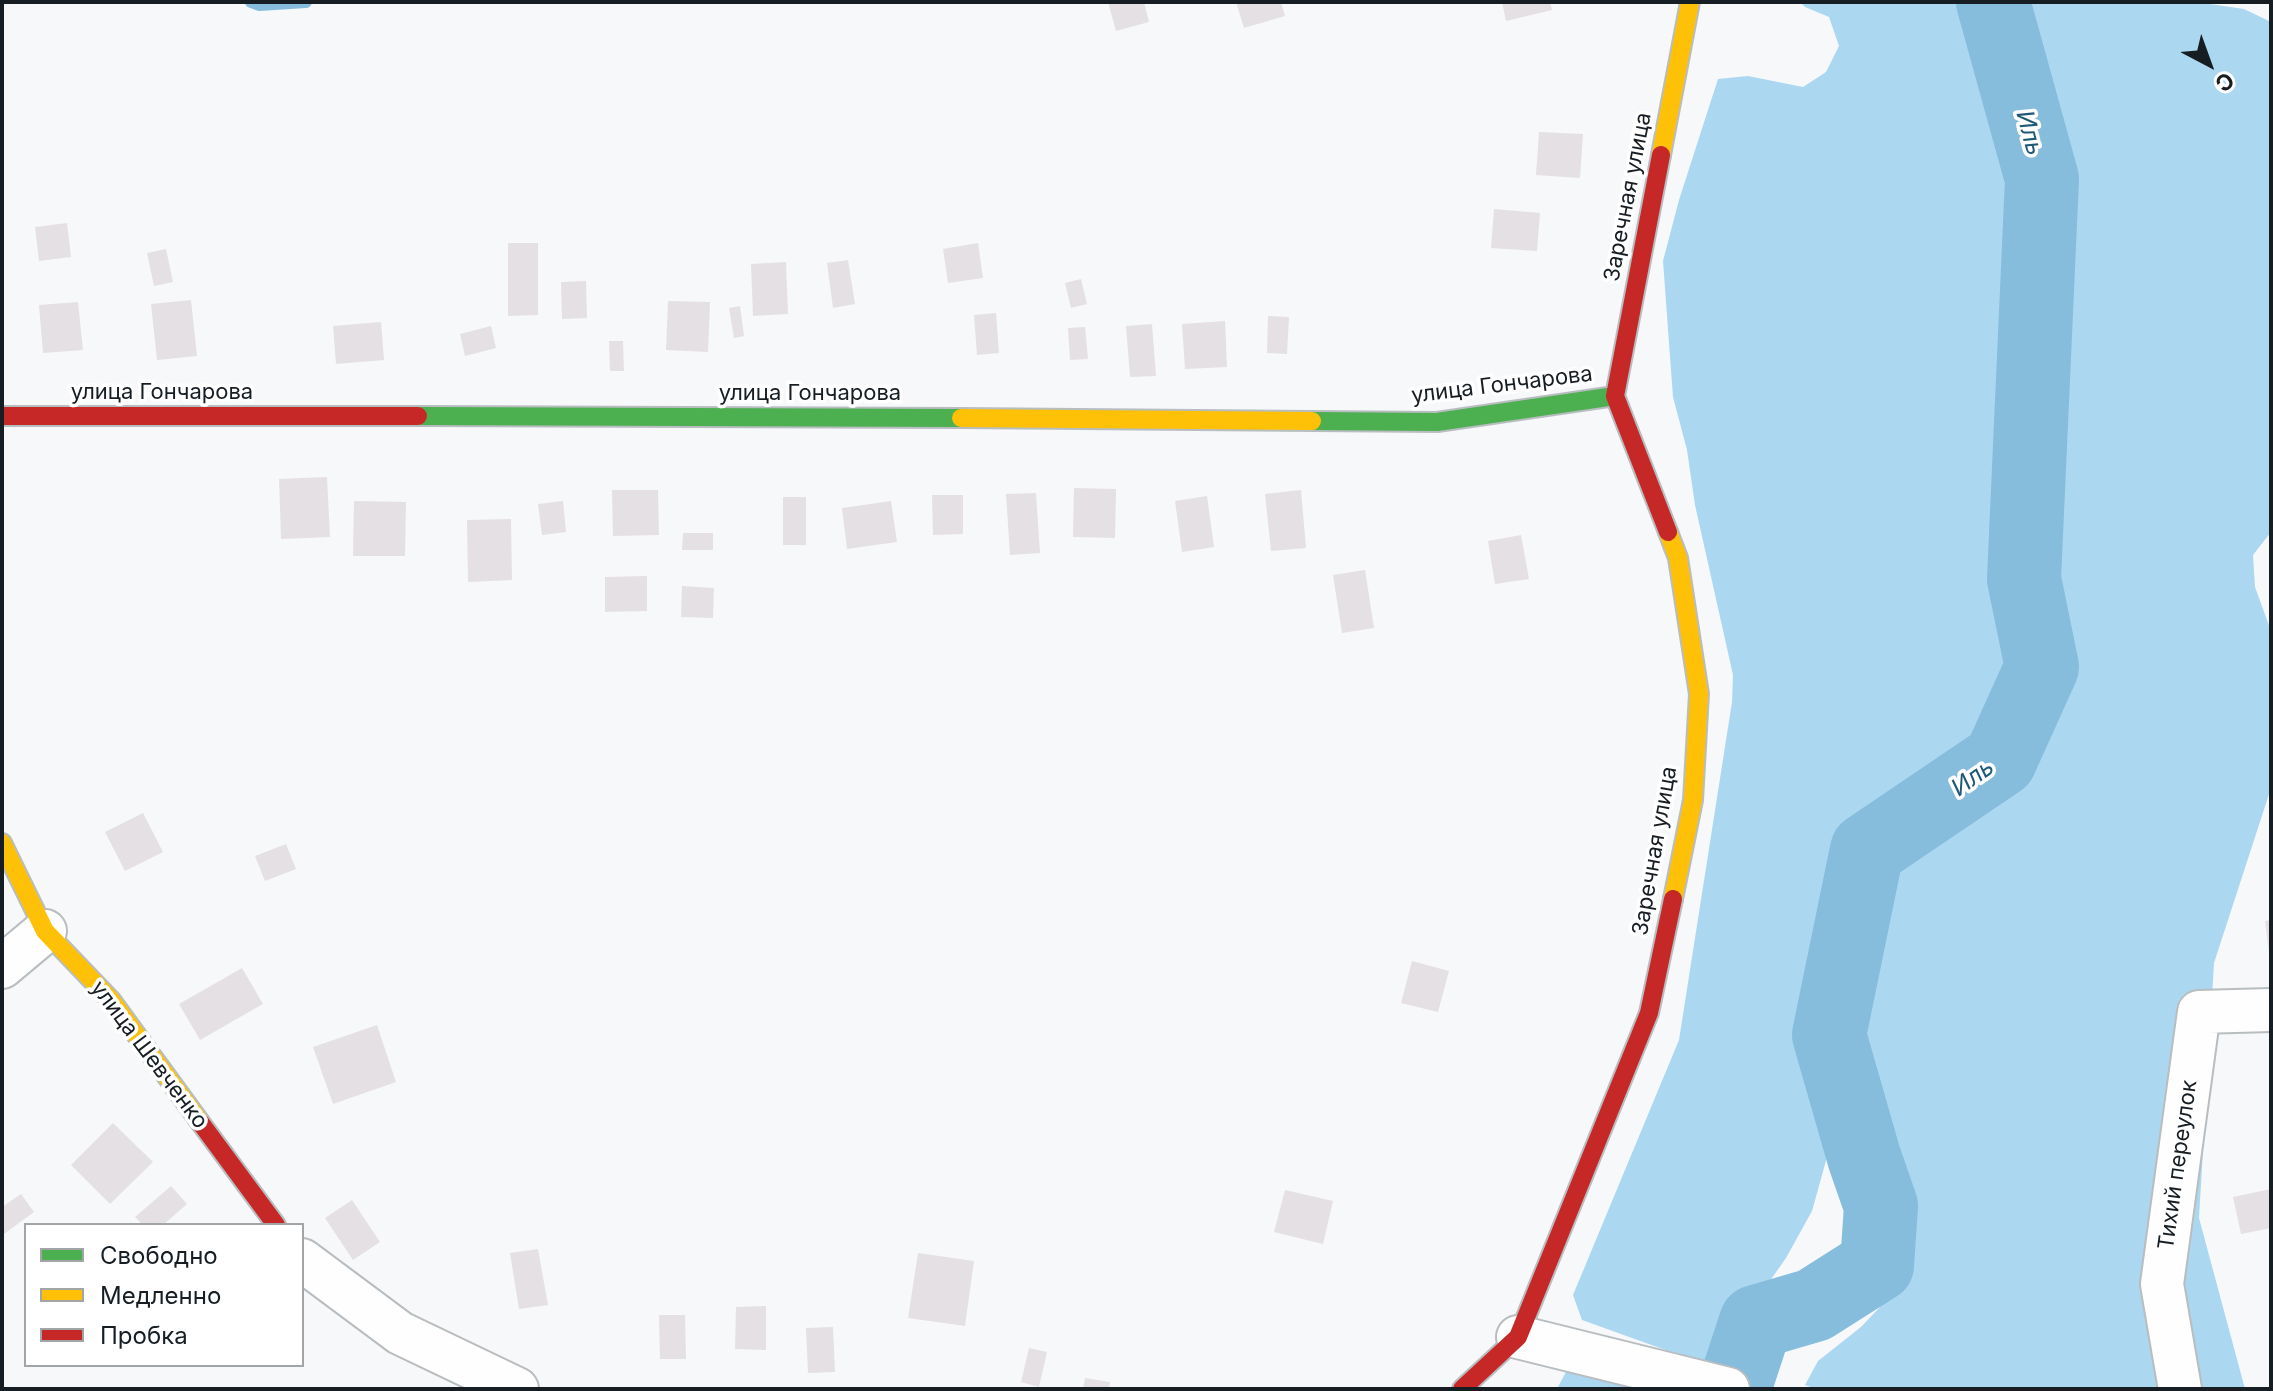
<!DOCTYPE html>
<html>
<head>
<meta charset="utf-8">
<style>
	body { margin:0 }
	#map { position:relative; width:2273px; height:1391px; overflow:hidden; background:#f6f8fa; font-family:Inter,sans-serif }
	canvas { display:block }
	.frame { position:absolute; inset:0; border:4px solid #161e24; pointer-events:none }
	.legend { position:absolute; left:24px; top:1223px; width:280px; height:144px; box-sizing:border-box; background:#fff; border:2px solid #a2a5a7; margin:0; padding:10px 14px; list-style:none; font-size:24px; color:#161e24 }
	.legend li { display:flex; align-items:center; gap:16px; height:40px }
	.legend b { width:40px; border:2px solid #a2a5a7 }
	.north { position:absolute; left:2169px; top:24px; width:80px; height:80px; -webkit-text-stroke:6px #fff; paint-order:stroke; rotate:139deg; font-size:22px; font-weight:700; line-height:32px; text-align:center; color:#161e24 }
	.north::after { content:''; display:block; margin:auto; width:28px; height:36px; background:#161e24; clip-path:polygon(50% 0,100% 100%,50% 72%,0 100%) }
</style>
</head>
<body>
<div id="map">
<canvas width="2273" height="1391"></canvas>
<div class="frame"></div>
<ul class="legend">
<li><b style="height:10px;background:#4caf50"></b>Свободно</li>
<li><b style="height:10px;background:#ffc107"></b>Медленно</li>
<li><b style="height:10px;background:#c62828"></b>Пробка</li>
</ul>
<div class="north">С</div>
</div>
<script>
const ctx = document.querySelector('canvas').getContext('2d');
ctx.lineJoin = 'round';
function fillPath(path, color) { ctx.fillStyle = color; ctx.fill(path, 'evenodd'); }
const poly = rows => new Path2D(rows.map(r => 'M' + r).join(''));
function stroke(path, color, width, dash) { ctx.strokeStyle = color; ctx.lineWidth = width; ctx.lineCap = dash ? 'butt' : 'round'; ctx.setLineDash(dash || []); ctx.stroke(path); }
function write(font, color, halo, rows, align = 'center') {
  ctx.font = font + ' Inter,sans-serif'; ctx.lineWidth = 7; ctx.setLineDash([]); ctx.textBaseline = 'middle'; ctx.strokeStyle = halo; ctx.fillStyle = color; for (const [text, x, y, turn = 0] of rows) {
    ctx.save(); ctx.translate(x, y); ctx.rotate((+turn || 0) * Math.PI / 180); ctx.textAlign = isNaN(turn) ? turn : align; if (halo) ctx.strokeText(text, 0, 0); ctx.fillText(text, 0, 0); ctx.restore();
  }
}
const forest = poly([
	[1800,2,2196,2,2244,9,2271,22,2271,532,2253,555,2255,587,2271,631,2271,788,2214,963,2199,1218,2245,1389,1816,1389,1805,1385,1818,1361,1861,1327,1880,1307,1896,1155,1834,1132,1812,1211,1786,1258,1710,1366,1582,1320,1573,1295,1679,1040,1732,702,1733,675,1695,505,1687,450,1673,397,1663,261,1679,200,1718,79,1748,76,1803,87,1826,72,1839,46,1829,17,1805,7],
	[1569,1366,1662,1389,1557,1389]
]);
const stream = poly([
	[251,2,259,5,306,2]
]);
const river = poly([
	[1734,1389,1756,1322,1814,1305,1877,1265,1881,1206,1864,1157,1829,1035,1867,850,2000,760,2042,667,2024,579,2042,179,1993,2]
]);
const building = poly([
	[1108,2,1144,2,1149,22,1116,31],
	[1236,2,1281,2,1285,16,1244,28],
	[1502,2,1550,2,1552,10,1506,21],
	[1539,132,1583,134,1580,178,1536,175],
	[1494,209,1540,213,1537,251,1491,248],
	[67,223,71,257,39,261,35,227],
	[508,243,538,243,538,315,508,316],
	[978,243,983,278,948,283,943,249],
	[166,249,173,282,154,286,147,253],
	[848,260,855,304,833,308,827,263],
	[786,262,788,314,753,316,751,264],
	[1081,279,1087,304,1071,308,1065,283],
	[586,281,587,318,562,319,561,282],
	[191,300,197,356,157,360,151,304],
	[668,301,710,302,708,352,666,350],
	[78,302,83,350,43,353,39,305],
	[740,306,744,336,734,338,729,308],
	[996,313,999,353,977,355,974,315],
	[1268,316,1289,317,1287,354,1267,353],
	[1225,321,1227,367,1185,369,1182,324],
	[381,322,384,360,336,364,333,326],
	[1152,324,1156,376,1130,377,1126,326],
	[491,326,496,348,465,356,460,334],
	[1085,327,1088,359,1070,360,1068,328],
	[609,341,623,341,624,371,610,371],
	[327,477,330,537,281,539,279,479],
	[1074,488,1116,489,1115,538,1073,537],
	[612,490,658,490,659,535,613,536],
	[1301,490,1306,548,1271,551,1265,494],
	[1036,493,1040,553,1010,555,1006,494],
	[932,495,963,495,963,534,933,535],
	[1207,496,1214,547,1182,552,1175,501],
	[783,497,806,497,806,545,783,545],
	[354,501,406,502,405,556,353,556],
	[563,501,566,532,542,535,538,504],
	[891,501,897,542,847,549,842,508],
	[511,519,512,580,468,582,467,520],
	[683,533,713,533,713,550,682,550],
	[1521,535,1529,579,1495,584,1488,541],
	[1365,570,1374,628,1342,633,1333,575],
	[647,576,647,611,605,612,605,577],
	[682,586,714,588,713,618,681,617],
	[143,813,163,852,125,871,105,832],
	[286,844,296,869,265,881,255,856],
	[2271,920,2271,952,2269,952,2265,921],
	[1412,961,1449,971,1438,1012,1401,1003],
	[242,968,263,1004,200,1040,179,1004],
	[377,1025,396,1082,333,1104,313,1047],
	[113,1123,153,1162,110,1204,71,1165],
	[171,1186,187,1204,163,1225,143,1225,135,1217],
	[2271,1189,2271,1228,2241,1234,2233,1197],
	[1285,1190,1333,1201,1323,1244,1274,1232],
	[21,1194,34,1212,4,1234,2,1232,2,1207],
	[352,1200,380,1242,353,1260,325,1218],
	[538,1249,548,1305,519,1309,510,1253],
	[918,1253,974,1261,965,1326,908,1318],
	[766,1306,766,1350,735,1349,736,1307],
	[659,1315,685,1315,686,1359,660,1359],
	[833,1327,835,1372,808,1373,806,1328],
	[1029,1348,1047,1352,1039,1387,1021,1382],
	[1085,1378,1110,1382,1109,1389,1083,1389]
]);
const street = poly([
	[2,967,45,931],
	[302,1260,400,1333,517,1389],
	[1518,1337,1728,1389],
	[2180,1389,2162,1284,2199,1012,2271,1010]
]);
const fast = poly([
	[418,416,961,418],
	[1312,421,1437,422,1615,396]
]);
const slow = poly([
	[1661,155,1690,2],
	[961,418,1312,421],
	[1668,532,1678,558,1699,694,1693,800,1673,899],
	[2,843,45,931,111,1000,200,1122]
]);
const jam = poly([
	[1661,155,1615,396,1668,532],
	[2,416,418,416],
	[200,1122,276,1225],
	[1462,1389,1518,1337,1649,1013,1673,899]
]);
const streetNames = [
	["Заречная улица",1628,197,-79],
	["улица Гончарова",1502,385,-7],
	["улица Гончарова",162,392],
	["улица Гончарова",810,393],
	["Заречная улица",1655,851,-80],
	["улица Шевченко",149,1055,53],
	["Тихий переулок",2178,1165,-82]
];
const waterNames = [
	["Иль",2029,133,75],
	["Иль",1973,778,-35]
];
fillPath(forest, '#acd7f1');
stroke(stream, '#86bcdc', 12);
stroke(river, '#86bcdc', 74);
fillPath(building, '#e5e0e3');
stroke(street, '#b8bdc0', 46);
stroke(fast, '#b8bdc0', 22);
stroke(slow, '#b8bdc0', 22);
stroke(jam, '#b8bdc0', 22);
stroke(street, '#fefefe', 42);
stroke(fast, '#4caf50', 18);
stroke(slow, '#ffc107', 18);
stroke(jam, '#c62828', 18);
write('22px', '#161e24', '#fff', streetNames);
write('italic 24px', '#1f5978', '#fff', waterNames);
</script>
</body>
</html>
